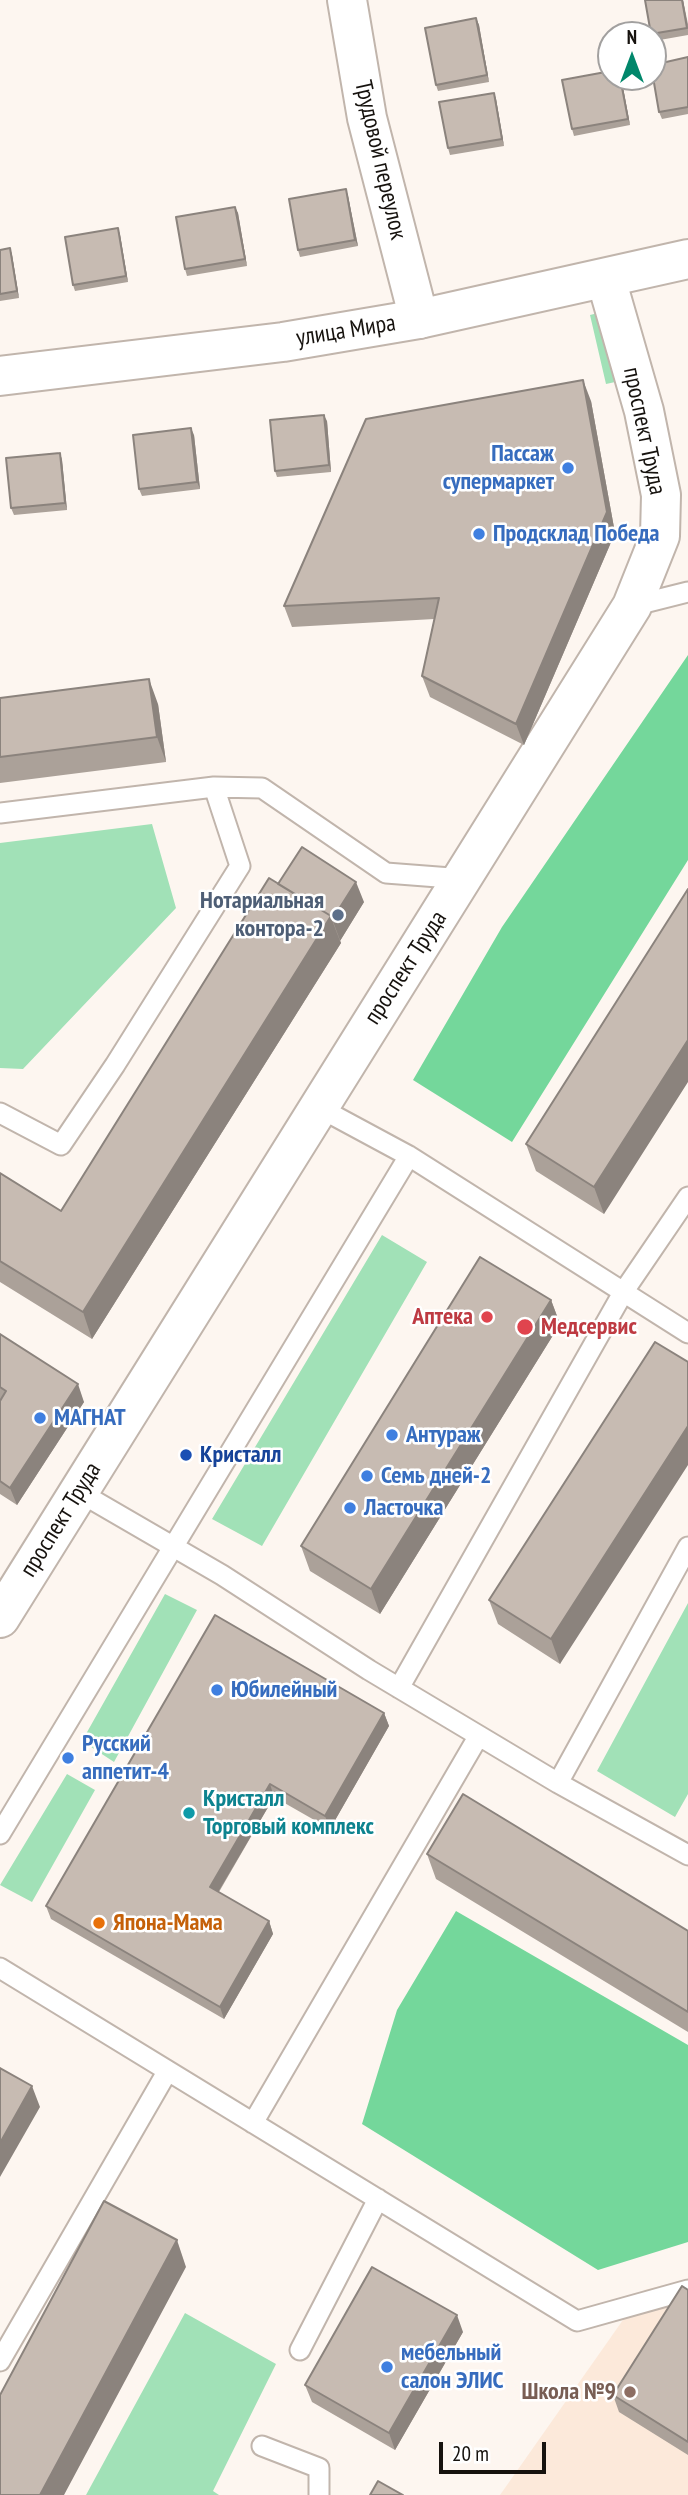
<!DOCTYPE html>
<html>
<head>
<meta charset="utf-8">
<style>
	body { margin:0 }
	#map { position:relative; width:688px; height:2495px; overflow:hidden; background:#fdf6f0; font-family:"PT Sans Narrow",sans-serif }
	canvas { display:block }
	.north { position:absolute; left:597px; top:21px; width:70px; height:70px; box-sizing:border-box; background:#fff; border:2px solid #a2a09f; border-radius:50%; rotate:0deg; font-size:19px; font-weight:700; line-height:28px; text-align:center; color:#16120e }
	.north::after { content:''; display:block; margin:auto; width:24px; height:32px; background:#01876b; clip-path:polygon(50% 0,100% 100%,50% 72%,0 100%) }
	.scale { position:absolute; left:439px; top:2442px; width:107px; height:32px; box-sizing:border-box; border:4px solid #16120e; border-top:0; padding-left:9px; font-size:21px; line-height:24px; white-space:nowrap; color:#16120e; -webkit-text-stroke:5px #fff; paint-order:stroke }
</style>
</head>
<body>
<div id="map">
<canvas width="688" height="2495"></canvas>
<div class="north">N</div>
<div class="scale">20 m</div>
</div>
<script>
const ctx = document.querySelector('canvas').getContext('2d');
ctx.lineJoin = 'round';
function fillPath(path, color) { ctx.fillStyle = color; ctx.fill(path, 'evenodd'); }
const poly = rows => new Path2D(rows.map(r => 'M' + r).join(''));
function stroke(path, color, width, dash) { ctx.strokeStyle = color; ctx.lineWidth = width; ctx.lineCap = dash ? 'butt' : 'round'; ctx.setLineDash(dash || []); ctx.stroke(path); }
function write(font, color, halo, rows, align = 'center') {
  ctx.font = font + ' "PT Sans Narrow",sans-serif'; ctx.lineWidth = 5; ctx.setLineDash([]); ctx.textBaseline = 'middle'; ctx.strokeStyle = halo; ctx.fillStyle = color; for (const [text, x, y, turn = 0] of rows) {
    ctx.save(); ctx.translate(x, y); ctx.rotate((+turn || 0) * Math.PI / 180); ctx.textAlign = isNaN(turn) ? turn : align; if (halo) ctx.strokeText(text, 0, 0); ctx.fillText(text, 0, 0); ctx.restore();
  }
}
const built = poly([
	[688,2279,688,2495,500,2495,644,2290]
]);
const green = poly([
	[618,308,638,377,606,384,590,315],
	[152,824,176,908,23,1069,0,1068,0,843],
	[382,1235,427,1262,262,1546,212,1519],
	[165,1594,197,1610,114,1762,82,1741],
	[688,1603,688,1794,675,1817,597,1771],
	[67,1774,95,1790,32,1902,0,1885],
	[185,2313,276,2364,213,2491,219,2495,86,2495]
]);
const forest = poly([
	[688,655,688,860,512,1142,413,1080,502,927],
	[456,1911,688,2045,688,2242,598,2270,362,2124,397,2010]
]);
const service = poly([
	[632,606,688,592],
	[0,813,214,787],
	[318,1107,409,1156,688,1333],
	[0,1113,61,1145,115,1065,240,866,214,787,262,788,386,873,464,879],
	[79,1492,222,1575,369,1670,558,1783,688,1547],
	[399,1688,624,1291,688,1197],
	[558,1783,688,1855],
	[0,1834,409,1156],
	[0,1968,577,2321,688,2290],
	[253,2123,478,1737],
	[300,2350,378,2199],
	[0,2361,167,2072],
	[262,2446,319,2468,319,2495]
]);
const minor = poly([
	[347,0,367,118,419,319]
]);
const tertiary = poly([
	[0,1618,632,606,660,536,661,495,644,411,606,279]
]);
const secondary = poly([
	[0,376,283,342,419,319,688,259]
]);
const wall = poly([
	[645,0,683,0,688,24,688,35,654,41,653,35,651,34],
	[476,18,479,25,489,82,438,91,436,85],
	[688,57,688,114,662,119,659,112],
	[611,77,621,77,630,125,574,136,572,129],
	[494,93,496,99,504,146,450,155,448,148],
	[348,196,358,246,300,257,298,250],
	[235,207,238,213,247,266,187,276,185,269],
	[118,228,120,235,128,282,75,291,73,285],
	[10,248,12,255,19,298,0,301,0,250],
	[591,401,615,533,524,745,430,697,422,676,434,619,292,627,284,606],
	[327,421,331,472,277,477,275,471],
	[194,435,200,489,142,496,139,489],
	[60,453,62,460,67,510,14,515,11,508],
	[0,698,158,704,166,762,0,783],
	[278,884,364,902,340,941,341,943,92,1339,0,1282,0,1173,61,1211],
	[688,889,604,1214,536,1171,526,1144],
	[551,1300,560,1324,380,1614,310,1571,301,1546],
	[0,1334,84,1402,17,1505,0,1494],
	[688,1362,560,1664,498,1624,489,1600],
	[384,1713,389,1726,330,1829,274,1797,219,1892,269,1921,273,1934,224,2019,51,1919,46,1906],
	[427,1854,688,1931,688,2032,436,1879],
	[688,2290,688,2455,619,2412,613,2395],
	[463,2332,395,2450,312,2402,305,2385]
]);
const shadedWall = poly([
	[682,0,683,0,688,29],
	[476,18,479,25,489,82,487,75],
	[620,77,621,77,630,125,628,119],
	[494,93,496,99,504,146,502,139],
	[346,189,348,196,358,246,355,240],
	[235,207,238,213,247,266,245,259],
	[118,228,120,235,128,282,126,276],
	[10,248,12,255,19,298,17,291],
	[583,380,591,401,615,533,524,745,516,724],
	[324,415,327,421,331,472,329,465],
	[191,428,194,435,200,489,197,482],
	[60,453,62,460,67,510,65,503],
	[149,679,158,704,166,762,157,737],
	[356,882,364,902,340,941,332,920],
	[331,916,341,943,92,1339,83,1312],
	[688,1040,688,1082,604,1214,594,1187],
	[551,1300,560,1324,380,1614,371,1589],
	[78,1384,84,1402,17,1505,10,1488],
	[688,1426,688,1465,560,1664,551,1639],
	[384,1713,389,1726,330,1829,325,1816],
	[270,1784,274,1797,214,1899,210,1887],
	[269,1921,273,1934,224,2019,220,2007],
	[32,2086,40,2107,0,2177,0,2143],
	[177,2240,186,2267,64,2495,40,2495],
	[457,2315,463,2332,395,2450,389,2433]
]);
const building = poly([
	[645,0,682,0,687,28,651,34,645,0],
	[476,18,487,75,436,85,425,28,476,18],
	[688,57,688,107,659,112,653,77,653,65,688,57],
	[611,71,611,77,620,77,628,119,572,129,562,80,611,71],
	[494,93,502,139,448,148,439,102,494,93],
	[346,189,355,240,298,250,289,199,346,189],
	[235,207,245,259,185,269,176,217,235,207],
	[118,228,126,276,73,285,65,237,118,228],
	[10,248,17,291,0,294,0,250,10,248],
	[583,380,607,512,516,724,422,676,439,598,284,606,366,419,583,380],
	[324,415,329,465,275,471,270,420,324,415],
	[191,428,197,482,139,489,133,435,191,428],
	[60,453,65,503,11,508,6,458,60,453],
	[149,679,157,737,0,757,0,698,149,679],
	[302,847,356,882,332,920,331,916,278,884,302,847],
	[269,878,331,916,83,1312,0,1261,0,1173,61,1211,269,878],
	[688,889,688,1040,594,1187,526,1144,688,889],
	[480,1257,551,1300,371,1589,301,1546,480,1257],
	[0,1334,78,1384,10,1488,0,1481,0,1401,6,1391,0,1387,0,1334],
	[655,1342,688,1362,688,1426,551,1639,489,1600,655,1342],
	[215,1615,384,1713,325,1816,270,1784,210,1887,269,1921,220,2007,46,1906,215,1615],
	[463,1794,688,1931,688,2012,427,1854,463,1794],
	[0,2068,32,2086,0,2143,0,2068],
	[104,2201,177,2240,40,2495,0,2495,0,2395,104,2201],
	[372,2267,457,2315,389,2433,305,2385,372,2267],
	[682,2286,688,2290,688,2442,613,2395,682,2286],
	[378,2481,403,2495,370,2495,378,2481]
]);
const markers = [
	[568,468,7,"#3f7fe0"],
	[479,534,7,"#3f7fe0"],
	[338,915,7,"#5c6f8a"],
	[487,1317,7,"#e0444e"],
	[525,1327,9,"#e0444e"],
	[40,1418,7,"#3f7fe0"],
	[392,1435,7,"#3f7fe0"],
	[186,1455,7,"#1a4fb4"],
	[367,1476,7,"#3f7fe0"],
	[350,1508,7,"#3f7fe0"],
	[217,1690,7,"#3f7fe0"],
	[68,1758,7,"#3f7fe0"],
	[189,1813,7,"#0f9aa8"],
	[99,1923,7,"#e8710a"],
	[387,2367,7,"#3f7fe0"],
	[630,2392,7,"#8d6e63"]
];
const streetNames = [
	["Трудовой переулок",380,160,77],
	["улица Мира",346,331,-9],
	["проспект Труда",644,431,78],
	["проспект Труда",406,968,-57],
	["проспект Труда",61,1520,-58]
];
const shopNames = [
	["Пассаж",554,454,"right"],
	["супермаркет",554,482,"right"],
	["Продсклад Победа",493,534],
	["МАГНАТ",54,1418],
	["Антураж",406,1435],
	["Семь дней-2",381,1476],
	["Ласточка",364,1508],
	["Юбилейный",231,1690],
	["Русский",82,1744],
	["аппетит-4",82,1772],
	["мебельный",401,2353],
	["салон ЭЛИС",401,2381]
];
const serviceNames = [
	["Нотариальная",324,901],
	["контора-2",324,929]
];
const healthNames = [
	["Аптека",473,1317],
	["Медсервис",541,1327,"left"]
];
const transitNames = [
	["Кристалл",200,1455]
];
const cultureNames = [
	["Кристалл",203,1799],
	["Торговый комплекс",203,1827]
];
const foodNames = [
	["Япона-Мама",113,1923]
];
const educationNames = [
	["Школа №9",616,2392]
];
fillPath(built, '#fce9da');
fillPath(green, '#a1e1b7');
fillPath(forest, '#74d79b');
stroke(service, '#c1b5ac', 23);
stroke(minor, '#c1b5ac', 42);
stroke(tertiary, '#c1b5ac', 42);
stroke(secondary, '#c1b5ac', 42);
stroke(service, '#fff', 19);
stroke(minor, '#fff', 38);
stroke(tertiary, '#fff', 38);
stroke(secondary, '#fff', 38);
fillPath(wall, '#aba199');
fillPath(shadedWall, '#8b837d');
fillPath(building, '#c7bbb2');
stroke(building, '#8b837d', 2);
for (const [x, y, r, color] of markers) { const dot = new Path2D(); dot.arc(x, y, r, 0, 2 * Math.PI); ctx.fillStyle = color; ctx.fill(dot); stroke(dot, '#fff', 2.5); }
write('24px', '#16120e', '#fff', streetNames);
write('bold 24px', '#366cbe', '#fff', shopNames, 'left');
write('bold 24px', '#4e5e75', '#fff', serviceNames, 'right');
write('bold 24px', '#be3a42', '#fff', healthNames, 'right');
write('bold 24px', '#164399', '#fff', transitNames, 'left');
write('bold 24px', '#0d838f', '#fff', cultureNames, 'left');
write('bold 24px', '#c56008', '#fff', foodNames, 'left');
write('bold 24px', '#785e54', '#fff', educationNames, 'right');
</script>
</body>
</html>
